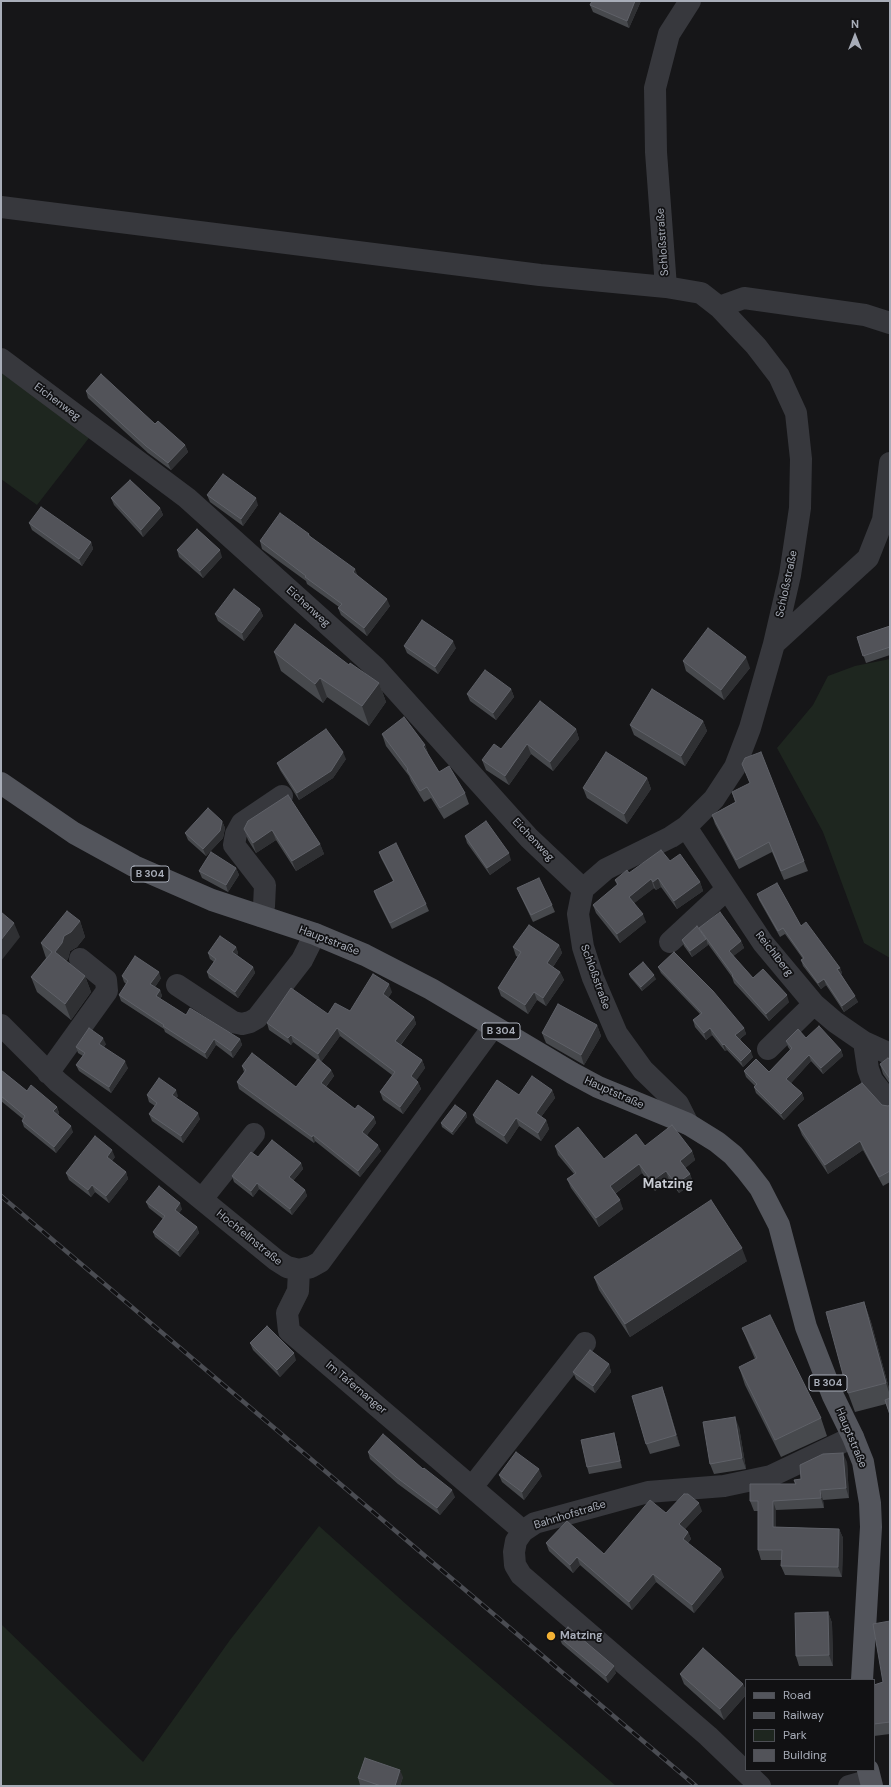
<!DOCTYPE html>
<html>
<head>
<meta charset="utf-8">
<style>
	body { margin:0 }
	#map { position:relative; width:891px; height:1787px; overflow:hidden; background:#161618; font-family:"DM Sans",sans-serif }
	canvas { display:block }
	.frame { position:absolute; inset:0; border:2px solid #a8adb8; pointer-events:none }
	.legend { position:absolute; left:745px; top:1679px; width:130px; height:92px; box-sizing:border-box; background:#111113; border:1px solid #4d4f55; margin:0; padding:5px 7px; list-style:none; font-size:12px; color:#a8adb8 }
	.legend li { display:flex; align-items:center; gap:8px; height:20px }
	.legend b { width:20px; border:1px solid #4d4f55 }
	.north { position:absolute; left:835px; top:16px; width:40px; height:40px; -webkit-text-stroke:3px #111113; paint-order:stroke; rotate:0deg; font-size:11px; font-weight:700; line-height:16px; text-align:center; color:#a8adb8 }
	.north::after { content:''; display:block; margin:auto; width:14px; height:18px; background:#a8adb8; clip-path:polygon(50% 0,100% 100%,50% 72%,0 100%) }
</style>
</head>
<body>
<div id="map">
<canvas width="891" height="1787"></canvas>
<div class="frame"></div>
<ul class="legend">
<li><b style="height:5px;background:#53555c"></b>Road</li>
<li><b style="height:5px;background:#4a4c52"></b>Railway</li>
<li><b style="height:11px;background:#1e261f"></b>Park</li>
<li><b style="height:11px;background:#525359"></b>Building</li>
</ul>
<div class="north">N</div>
</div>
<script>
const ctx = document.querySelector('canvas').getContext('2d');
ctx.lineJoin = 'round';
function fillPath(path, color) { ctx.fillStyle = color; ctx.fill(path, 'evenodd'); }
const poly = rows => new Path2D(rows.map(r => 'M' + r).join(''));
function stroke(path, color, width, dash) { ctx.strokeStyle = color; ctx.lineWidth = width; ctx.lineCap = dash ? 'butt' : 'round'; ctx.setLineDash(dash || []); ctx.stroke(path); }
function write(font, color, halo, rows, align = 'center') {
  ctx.font = font + ' "DM Sans",sans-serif'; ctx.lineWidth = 3.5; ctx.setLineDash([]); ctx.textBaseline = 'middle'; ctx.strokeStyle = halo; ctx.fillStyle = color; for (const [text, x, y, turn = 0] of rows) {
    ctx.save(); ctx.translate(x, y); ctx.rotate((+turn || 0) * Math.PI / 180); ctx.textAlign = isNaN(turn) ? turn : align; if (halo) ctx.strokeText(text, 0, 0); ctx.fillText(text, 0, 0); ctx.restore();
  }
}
const green = poly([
	[1,365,92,434,37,505,1,479],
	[890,659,890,958,864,943,823,832,777,748,813,705,828,676,855,666],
	[319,1526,407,1605,616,1786,1,1786,1,1624,143,1762,230,1640]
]);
const minor = poly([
	[1,207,540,275,666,287,701,293,719,307,756,346,779,376,796,413,801,459,800,508,790,575,774,644,750,728,735,767,714,799,686,827,671,837,606,869,583,889,578,914,583,947,593,978,617,1034,643,1070,678,1104,688,1124],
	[666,287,656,152,655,88,669,34,690,1],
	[719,307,744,298,865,315,890,323],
	[1,359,187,498,376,668,529,838,583,889],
	[774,644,868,558,883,520,890,463],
	[686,827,763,943,814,1004,835,1022,864,1042,890,1054],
	[261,916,264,906,265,885,234,845,236,834,242,823,282,796],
	[670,942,727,889],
	[177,985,233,1022,242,1024,250,1022,257,1018,302,960,315,934],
	[1,1025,58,1082,276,1260,287,1267,299,1270,311,1267,320,1262,493,1027],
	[864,1042,868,1069,872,1080,890,1103],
	[768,1049,814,1004],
	[48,1073,107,991,106,980,80,959],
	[202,1199,254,1134],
	[299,1270,298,1291,287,1313,289,1331,523,1531],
	[472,1487,585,1343],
	[760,1786,708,1736,521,1575,515,1565,514,1552,516,1541,523,1531,535,1523,648,1492,724,1486,771,1476,853,1437],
	[849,1786,870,1780]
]);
const major = poly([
	[1,783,74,833,134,866,212,900,315,934,365,955,431,989,572,1073,598,1087,688,1124,717,1142,733,1155,746,1170,760,1188,779,1225,806,1327,833,1396,853,1437,863,1462,870,1503,871,1527,862,1680],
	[868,1770,872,1786]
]);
const rail = poly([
	[1,1196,696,1786]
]);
const wall = poly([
	[592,1,641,1,629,28,593,12,590,5],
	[86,391,155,424,185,445,188,452,171,470,148,453,88,398],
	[207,495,258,505,243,526,210,502],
	[111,498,160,508,163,515,143,537,114,505],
	[29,523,91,542,93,549,82,566,32,530],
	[309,534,310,536,358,576,390,606,367,636,341,615,338,608,339,607,307,584,306,581,262,549,260,541],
	[177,550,222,557,203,578,179,557],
	[260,609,263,616,244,641,218,621,215,614],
	[890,626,890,655,866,663,857,637],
	[404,646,456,648,438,674,407,653],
	[274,652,349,665,379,683,386,702,369,726,327,697,323,703,281,671],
	[683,661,750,668,724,700,686,671],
	[511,689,514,697,496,720,470,701,467,694],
	[703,721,707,731,685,766,634,735,630,725],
	[576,729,579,739,553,771,531,754,509,785,486,770,482,760,501,749],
	[382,734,425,745,429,756,439,772,465,793,469,804,444,819,431,798,424,802,411,781,409,776,386,746],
	[346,759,333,778,299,800,280,770,277,763],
	[647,778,651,789,627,824,587,798,583,788],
	[732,792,804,861,808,871,784,880,772,852,739,869,715,824,712,815,735,802],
	[222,821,225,828,223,838,206,856,188,840,185,833],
	[248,821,320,844,324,854,296,871,276,840,256,853,248,840,244,829],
	[465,836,511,860,490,875,467,843],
	[379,852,426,904,429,911,392,929,376,897,374,891,393,881,381,858],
	[670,861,700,882,703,891,677,909,661,887,656,890,654,888,634,903,646,922,620,943,596,913,593,905,617,885,615,880,629,873],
	[236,868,239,875,228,892,202,878,199,871],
	[517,888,552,905,555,912,533,922,520,895],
	[757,894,801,926,840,968,842,973,841,974,858,1002,844,1012,826,985,821,989,803,966,801,960,803,959,785,934,780,937,759,900],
	[80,921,85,937,77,947,70,951,68,959,66,961,85,976,91,992,71,1020,37,992,31,977,46,958,41,943],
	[699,930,741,941,744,948,733,956,753,978,789,1002,769,1021,734,983,732,977,708,944,708,945,692,957,684,946,682,940],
	[559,945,562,953,553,967,560,972,564,980,546,1006,537,1000,528,1014,501,996,498,988,518,957,516,956,513,947],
	[236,947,238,953,237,955,253,967,255,973,238,998,209,978,207,972,214,962,210,959,208,953],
	[658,967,744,1028,746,1034,740,1039,753,1057,743,1067,727,1050,725,1051,712,1035,706,1040,695,1027,693,1020,700,1014,661,973],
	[629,974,656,979,642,991,630,977],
	[122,976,161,978,155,987,160,990,162,996,160,999,186,1015,240,1039,242,1045,233,1058,216,1045,207,1059,165,1032,164,1029,121,1001,119,995,126,984,124,982],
	[392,992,388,998,414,1017,416,1024,401,1045,422,1060,425,1068,416,1080,418,1082,421,1089,403,1114,383,1100,380,1092,392,1075,340,1036,321,1062,331,1070,334,1076,326,1087,355,1109,374,1117,376,1123,367,1135,381,1151,360,1177,315,1141,314,1143,239,1089,237,1082,244,1072,242,1066,296,1087,317,1060,293,1042,291,1045,269,1030,267,1023,350,1011],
	[597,1025,601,1036,584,1065,546,1043,542,1033],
	[806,1038,841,1050,843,1056,823,1074,811,1061,791,1083,802,1093,804,1099,784,1120,756,1093,754,1087,755,1086,746,1077,744,1071,769,1072,790,1050,788,1047,786,1041],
	[106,1044,104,1047,128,1068,111,1093,79,1071,76,1065,83,1056,78,1053,76,1047],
	[890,1060,890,1084,883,1074,880,1064],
	[1,1070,27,1091,57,1107,59,1113,58,1115,73,1132,56,1153,24,1127,22,1121,23,1119,1,1101],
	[552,1090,555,1098,541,1117,546,1120,549,1129,541,1141,519,1126,507,1144,476,1123,473,1115,519,1095],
	[147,1095,178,1096,176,1098,200,1119,183,1143,152,1121,149,1114,155,1106,149,1102],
	[882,1105,888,1106,890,1105,890,1182,883,1186,863,1150,828,1174,802,1135,798,1125],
	[466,1113,467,1117,453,1135,442,1127,441,1123],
	[555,1146,604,1159,645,1146,692,1151,695,1160,685,1168,690,1174,693,1183,679,1193,669,1180,655,1191,642,1173,615,1194,623,1209,599,1227,571,1188,567,1179,574,1174,558,1155],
	[115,1157,112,1161,126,1172,128,1179,109,1203,95,1192,91,1197,69,1180,66,1173],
	[258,1157,301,1163,303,1169,293,1181,305,1190,307,1196,292,1215,259,1189,253,1197,234,1182,232,1176],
	[146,1202,182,1209,179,1213,197,1227,199,1233,180,1257,155,1237,153,1232,163,1219,149,1208],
	[747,1261,630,1337,599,1290,594,1277],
	[864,1302,871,1322,890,1392,890,1415,886,1404,855,1412,848,1393],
	[742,1328,821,1418,827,1436,781,1457,745,1385,739,1367,755,1359,749,1345],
	[250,1343,296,1360,280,1377,253,1350],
	[609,1364,611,1372,595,1393,576,1379,573,1372],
	[662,1387,666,1398,680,1446,650,1454,646,1444],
	[739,1427,746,1469,714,1474,710,1464],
	[616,1440,622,1468,589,1474,587,1467],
	[368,1452,455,1497,440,1515,398,1484,370,1459],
	[847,1462,849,1498,823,1500,824,1508,776,1510,776,1527,839,1529,843,1538,842,1577,785,1575,781,1566,782,1560,761,1560,758,1550,758,1511,754,1511,750,1501,795,1484,794,1480,801,1479],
	[499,1475,542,1476,524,1500,502,1482],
	[702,1511,685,1529,688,1532,691,1539,688,1543,724,1577,694,1613,656,1582,632,1610,580,1565,573,1573,549,1551,546,1543,604,1554,666,1513],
	[828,1612,832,1623,833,1666,799,1666,796,1656],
	[890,1621,890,1734,874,1736,874,1685,883,1682],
	[559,1637,616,1673,608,1683,562,1644],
	[680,1674,743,1684,746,1691,746,1695,724,1720,684,1684],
	[403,1777,400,1786,363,1786,360,1785,358,1778]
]);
const shadedWall = poly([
	[635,1,641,1,629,28,627,21],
	[185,445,188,452,171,470,168,463],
	[256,498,258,505,243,526,241,519],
	[160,508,163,515,143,537,141,530],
	[91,542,93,549,82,566,79,559],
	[220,550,222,557,203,578,200,571],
	[355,569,358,576,353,572],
	[387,599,390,606,367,636,364,628],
	[260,609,263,616,244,641,242,633],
	[453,641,456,648,438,674,435,667],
	[746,657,750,668,724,700,721,690],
	[320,678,327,697,323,703,315,684],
	[379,683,386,702,369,726,362,706],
	[511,689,514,697,496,720,493,713],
	[703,721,707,731,685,766,681,756],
	[576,729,579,739,553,771,550,762],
	[527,744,531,754,509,785,505,776],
	[425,745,429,756,423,746],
	[343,752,346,759,333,778,299,800,297,793],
	[647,778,651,789,627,824,624,814],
	[222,821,225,828,223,838,206,856,203,849],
	[272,830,276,840,256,853,253,843],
	[320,844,324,854,296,871,292,861],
	[509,853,511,860,490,875,487,868],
	[236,868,239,875,228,892,226,885],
	[658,878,661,887,656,890,653,882],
	[651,879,654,888,632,905,629,897],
	[700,882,703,891,677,909,674,901],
	[643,914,646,922,620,943,617,934],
	[80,921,85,937,77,947,70,951,68,959,61,968,55,952,64,936],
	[14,923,20,937,1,961,1,940],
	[706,939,708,945,692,957,690,951],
	[741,941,744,948,731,958,729,951],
	[559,945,562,953,550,971,547,963],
	[236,947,238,953,235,958,232,952],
	[253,967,255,973,238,998,235,992],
	[840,968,842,973,839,975,837,969],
	[159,972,161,978,153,990,150,984],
	[560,972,564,980,546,1006,543,998],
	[654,975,656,979,642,991,641,987],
	[85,976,91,992,71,1020,65,1004],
	[824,979,826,985,821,989,818,983],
	[389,984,392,992,386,1001,383,994],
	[160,990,162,996,158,1002,156,996],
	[534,992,537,1000,528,1014,525,1005],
	[787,995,789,1002,769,1021,766,1014],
	[855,996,858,1002,844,1012,842,1006],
	[414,1017,416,1024,398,1048,395,1041],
	[597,1025,601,1036,584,1065,581,1055],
	[337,1028,340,1036,321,1062,318,1054],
	[710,1028,712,1035,706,1040,704,1033],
	[744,1028,746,1034,737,1041,735,1035],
	[291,1035,293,1042,291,1045,288,1038],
	[103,1038,106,1044,101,1050,99,1044],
	[214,1039,216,1045,207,1059,205,1053],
	[240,1039,242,1045,233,1058,231,1051],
	[724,1044,727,1050,725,1051,723,1045],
	[841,1050,843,1056,823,1074,821,1068],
	[751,1051,753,1057,743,1067,741,1061],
	[809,1055,811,1061,789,1085,786,1079],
	[422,1060,425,1068,414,1084,411,1076],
	[125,1061,128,1068,111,1093,109,1087],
	[331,1070,334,1076,323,1090,321,1083],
	[418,1082,421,1089,403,1114,400,1107],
	[176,1090,178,1096,174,1101,172,1095],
	[552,1090,555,1098,538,1121,536,1113],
	[802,1093,804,1099,784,1120,781,1114],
	[57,1107,59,1113,56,1117,53,1111],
	[198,1113,200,1119,183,1143,181,1136],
	[466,1113,467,1117,453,1135,452,1132],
	[374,1117,376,1123,365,1138,362,1132],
	[516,1118,519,1126,507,1144,504,1136],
	[546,1120,549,1129,541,1141,538,1133],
	[71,1126,73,1132,56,1153,54,1147],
	[313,1135,315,1141,314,1143,312,1137],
	[860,1141,863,1150,828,1174,825,1165],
	[378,1145,381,1151,360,1177,358,1171],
	[112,1150,115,1157,109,1164,107,1157],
	[692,1151,695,1160,683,1170,680,1161],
	[301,1163,303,1169,291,1183,289,1177],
	[639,1164,642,1173,613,1195,610,1186],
	[666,1171,669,1180,655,1191,652,1181],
	[126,1172,128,1179,109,1203,106,1196],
	[690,1174,693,1183,679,1193,676,1184],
	[257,1183,259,1189,253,1197,251,1191],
	[92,1185,95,1192,91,1197,88,1190],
	[305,1190,307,1196,292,1215,290,1209],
	[620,1200,623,1209,599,1227,596,1218],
	[180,1203,182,1209,177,1216,175,1210],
	[197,1227,199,1233,180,1257,178,1251],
	[742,1248,747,1261,630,1337,625,1324],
	[864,1302,871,1322,890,1392,890,1395,886,1383],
	[294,1353,296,1360,280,1377,277,1370],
	[609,1364,611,1372,595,1393,593,1386],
	[662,1387,666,1398,680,1446,676,1435],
	[735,1417,739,1427,746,1469,742,1458],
	[614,1433,616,1440,622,1468,620,1461],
	[843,1453,847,1462,849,1498,846,1488],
	[539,1469,542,1476,524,1500,522,1492],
	[452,1490,455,1497,440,1515,437,1508],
	[820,1490,823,1500,824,1508,821,1498],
	[773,1501,776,1510,776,1537,773,1527],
	[699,1503,702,1511,682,1532,679,1524],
	[839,1529,843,1538,842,1577,838,1567],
	[688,1532,691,1539,685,1546,683,1539],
	[577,1557,580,1565,573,1573,570,1565],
	[721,1569,724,1577,694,1613,692,1605],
	[653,1574,656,1582,632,1610,629,1602],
	[828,1612,832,1623,833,1666,829,1655],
	[614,1666,616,1673,608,1683,606,1676],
	[743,1684,746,1691,746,1695,724,1720,720,1709],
	[400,1770,403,1777,400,1786,395,1786]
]);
const building = poly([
	[592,1,635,1,627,21,590,5,592,1],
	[101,374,155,424,158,421,185,445,168,463,146,446,86,391,101,374],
	[223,474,256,498,241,519,207,495,223,474],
	[130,480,160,508,141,530,111,498,130,480],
	[41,507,91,542,79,559,29,523,41,507],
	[280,513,309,534,308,535,355,569,353,572,387,599,364,628,338,608,342,604,305,577,306,576,260,541,280,513],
	[197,529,220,550,200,571,177,550,197,529],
	[234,589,260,609,242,633,215,614,234,589],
	[422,620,453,641,435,667,404,646,422,620],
	[295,624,349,665,350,663,379,683,362,706,320,678,315,684,274,652,295,624],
	[890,626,890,647,863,656,857,637,890,626],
	[708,628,746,657,721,690,683,661,708,628],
	[485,670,511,689,493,713,467,694,485,670],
	[652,689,703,721,681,756,630,725,652,689],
	[540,701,576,729,550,762,527,744,505,776,482,760,494,744,501,749,540,701],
	[404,717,425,745,423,746,439,772,449,766,465,793,440,808,427,787,420,791,407,770,408,769,382,734,404,717],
	[326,729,343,752,331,771,297,793,277,763,326,729],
	[606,752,647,778,624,814,583,788,606,752],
	[761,752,804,861,781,871,769,842,736,860,712,815,736,802,732,792,750,783,742,764,745,758,761,752],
	[288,795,320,844,292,861,272,830,253,843,244,829,248,821,288,795],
	[208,808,222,821,220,831,203,849,185,833,208,808],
	[486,821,509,853,487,868,465,836,486,821],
	[396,843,426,904,390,923,374,891,394,881,379,852,396,843],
	[661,850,670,861,680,854,700,882,674,901,658,878,653,882,651,879,629,897,643,914,617,934,593,905,618,884,615,880,627,870,629,873,661,850],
	[211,852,236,868,226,885,199,871,211,852],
	[539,878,552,905,531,915,517,888,539,878],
	[777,883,801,926,806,922,840,968,837,969,855,996,842,1006,824,979,818,983,801,960,804,958,783,928,778,931,757,894,777,883],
	[67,911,80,921,71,932,64,936,62,943,55,952,85,976,65,1004,31,977,52,952,41,943,67,911],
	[1,912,14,923,1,940,1,912],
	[720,912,741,941,729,951,753,978,763,969,787,995,766,1014,732,976,733,975,699,928,720,912],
	[529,925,559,945,547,963,560,972,543,998,534,992,525,1005,498,988,521,952,513,947,529,925],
	[697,926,706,939,690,951,682,940,697,926],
	[220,936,236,947,232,952,253,967,235,992,207,972,216,959,208,953,220,936],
	[674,952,713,991,744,1028,735,1035,751,1051,741,1061,724,1044,723,1045,710,1028,704,1033,693,1020,702,1013,658,967,674,952],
	[135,956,159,972,150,984,160,990,156,996,186,1015,190,1008,240,1039,231,1051,214,1039,205,1053,163,1026,164,1025,119,995,128,981,122,976,135,956],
	[643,962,654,975,641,987,629,974,643,962],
	[373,974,389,984,383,994,414,1017,395,1041,422,1060,411,1076,418,1082,400,1107,380,1092,395,1072,337,1028,318,1054,291,1035,288,1038,267,1023,291,988,328,1014,335,1003,350,1011,373,974],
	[558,1004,597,1025,581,1055,542,1033,558,1004],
	[819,1026,841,1050,821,1068,809,1055,786,1079,802,1093,781,1114,754,1087,757,1084,744,1071,756,1059,769,1072,792,1048,786,1041,798,1029,806,1038,819,1026],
	[89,1028,103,1038,99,1044,125,1061,109,1087,76,1065,85,1053,76,1047,89,1028],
	[252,1053,296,1087,318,1059,331,1070,321,1083,355,1109,358,1105,374,1117,362,1132,378,1145,358,1171,313,1135,312,1137,237,1082,246,1070,242,1066,252,1053],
	[888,1058,890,1060,890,1079,880,1064,888,1058],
	[1,1070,27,1091,31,1085,57,1107,53,1111,71,1126,54,1147,22,1121,25,1116,1,1096,1,1070],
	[532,1076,552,1090,536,1113,546,1120,538,1133,516,1118,504,1136,473,1115,497,1080,519,1095,532,1076],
	[159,1078,176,1090,172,1095,198,1113,181,1136,149,1114,157,1103,147,1095,159,1078],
	[862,1083,882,1105,888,1106,890,1105,890,1171,879,1177,860,1141,825,1165,798,1125,862,1083],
	[455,1105,466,1113,452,1132,441,1123,455,1105],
	[672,1125,692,1151,680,1161,690,1174,676,1184,666,1171,652,1181,639,1164,610,1186,620,1200,596,1218,567,1179,576,1173,555,1146,578,1127,604,1159,636,1134,645,1146,672,1125],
	[95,1136,112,1150,107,1157,126,1172,106,1196,92,1185,88,1190,66,1173,95,1136],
	[272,1140,301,1163,289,1177,305,1190,290,1209,257,1183,251,1191,232,1176,251,1152,258,1157,272,1140],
	[159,1186,180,1203,175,1210,197,1227,178,1251,153,1232,165,1216,146,1202,159,1186],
	[711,1200,742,1248,625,1324,594,1277,711,1200],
	[864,1302,886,1383,848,1393,826,1312,864,1302],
	[770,1315,821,1418,775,1440,739,1367,757,1358,742,1328,770,1315],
	[267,1326,294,1353,277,1370,250,1343,267,1326],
	[590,1350,609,1364,593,1386,573,1372,590,1350],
	[662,1387,676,1435,646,1444,632,1396,662,1387],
	[890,1398,890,1415,885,1400,890,1398],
	[735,1417,742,1458,710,1464,703,1422,735,1417],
	[614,1433,620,1461,587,1467,581,1440,614,1433],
	[383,1434,423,1469,424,1468,452,1490,437,1508,396,1477,368,1452,383,1434],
	[516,1452,539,1469,522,1492,499,1475,516,1452],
	[843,1453,846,1488,820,1490,821,1498,773,1501,773,1527,839,1529,838,1567,781,1566,782,1550,758,1550,758,1501,750,1501,750,1484,796,1484,794,1480,801,1479,800,1465,823,1454,843,1453],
	[684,1494,688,1494,699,1503,679,1524,688,1532,683,1539,721,1569,692,1605,653,1574,629,1602,577,1557,570,1565,546,1543,567,1521,604,1554,650,1500,666,1513,684,1494],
	[828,1612,829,1655,796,1656,795,1613,828,1612],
	[890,1621,890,1722,874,1724,874,1685,883,1682,873,1624,890,1621],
	[568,1627,614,1666,606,1676,559,1637,568,1627],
	[703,1648,743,1684,720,1709,680,1674,703,1648],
	[365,1758,400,1770,395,1786,381,1786,358,1778,365,1758]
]);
const markers = [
	[551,1636,5,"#f2b134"]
];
const shields = [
	[150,874,38],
	[501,1031,38],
	[828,1383,38]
];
const shieldNames = [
	["B 304",150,874],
	["B 304",501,1031],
	["B 304",828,1383]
];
const streetNames = [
	["Schloßstraße",663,242,-94],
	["Eichenweg",57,402,37],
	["Schloßstraße",787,584,-78],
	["Eichenweg",308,607,42],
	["Eichenweg",533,840,46],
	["Hauptstraße",329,941,21],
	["Reichlberg",774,954,52],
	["Schloßstraße",595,977,70],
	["Hauptstraße",614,1093,24],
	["Hochfellnstraße",249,1238,39],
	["Im Tafernanger",356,1388,40],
	["Hauptstraße",851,1438,67],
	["Bahnhofstraße",570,1515,-17]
];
const poiNames = [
	["Matzing",560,1636]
];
const quarterNames = [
	["Matzing",668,1185]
];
fillPath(green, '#1e261f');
stroke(minor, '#37383d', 22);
stroke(major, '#53555c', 22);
stroke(rail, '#4a4c52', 4.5);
stroke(rail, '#111113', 3, [9]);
fillPath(wall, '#47494d');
fillPath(shadedWall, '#2f3033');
fillPath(building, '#525359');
stroke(building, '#5f6168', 1);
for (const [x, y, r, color] of markers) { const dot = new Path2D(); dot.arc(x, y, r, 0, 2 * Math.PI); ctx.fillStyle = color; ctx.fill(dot); stroke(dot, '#111113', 1.5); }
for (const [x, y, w] of shields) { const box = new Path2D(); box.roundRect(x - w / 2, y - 8, w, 16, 3); ctx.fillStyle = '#111113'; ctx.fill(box); stroke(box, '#a8adb8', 1); }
write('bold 10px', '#a8adb8', null, shieldNames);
write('11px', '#a8adb8', '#111113', streetNames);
write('bold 11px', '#a8adb8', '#111113', poiNames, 'left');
write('bold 13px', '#c9ccd4', '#111113', quarterNames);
</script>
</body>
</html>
